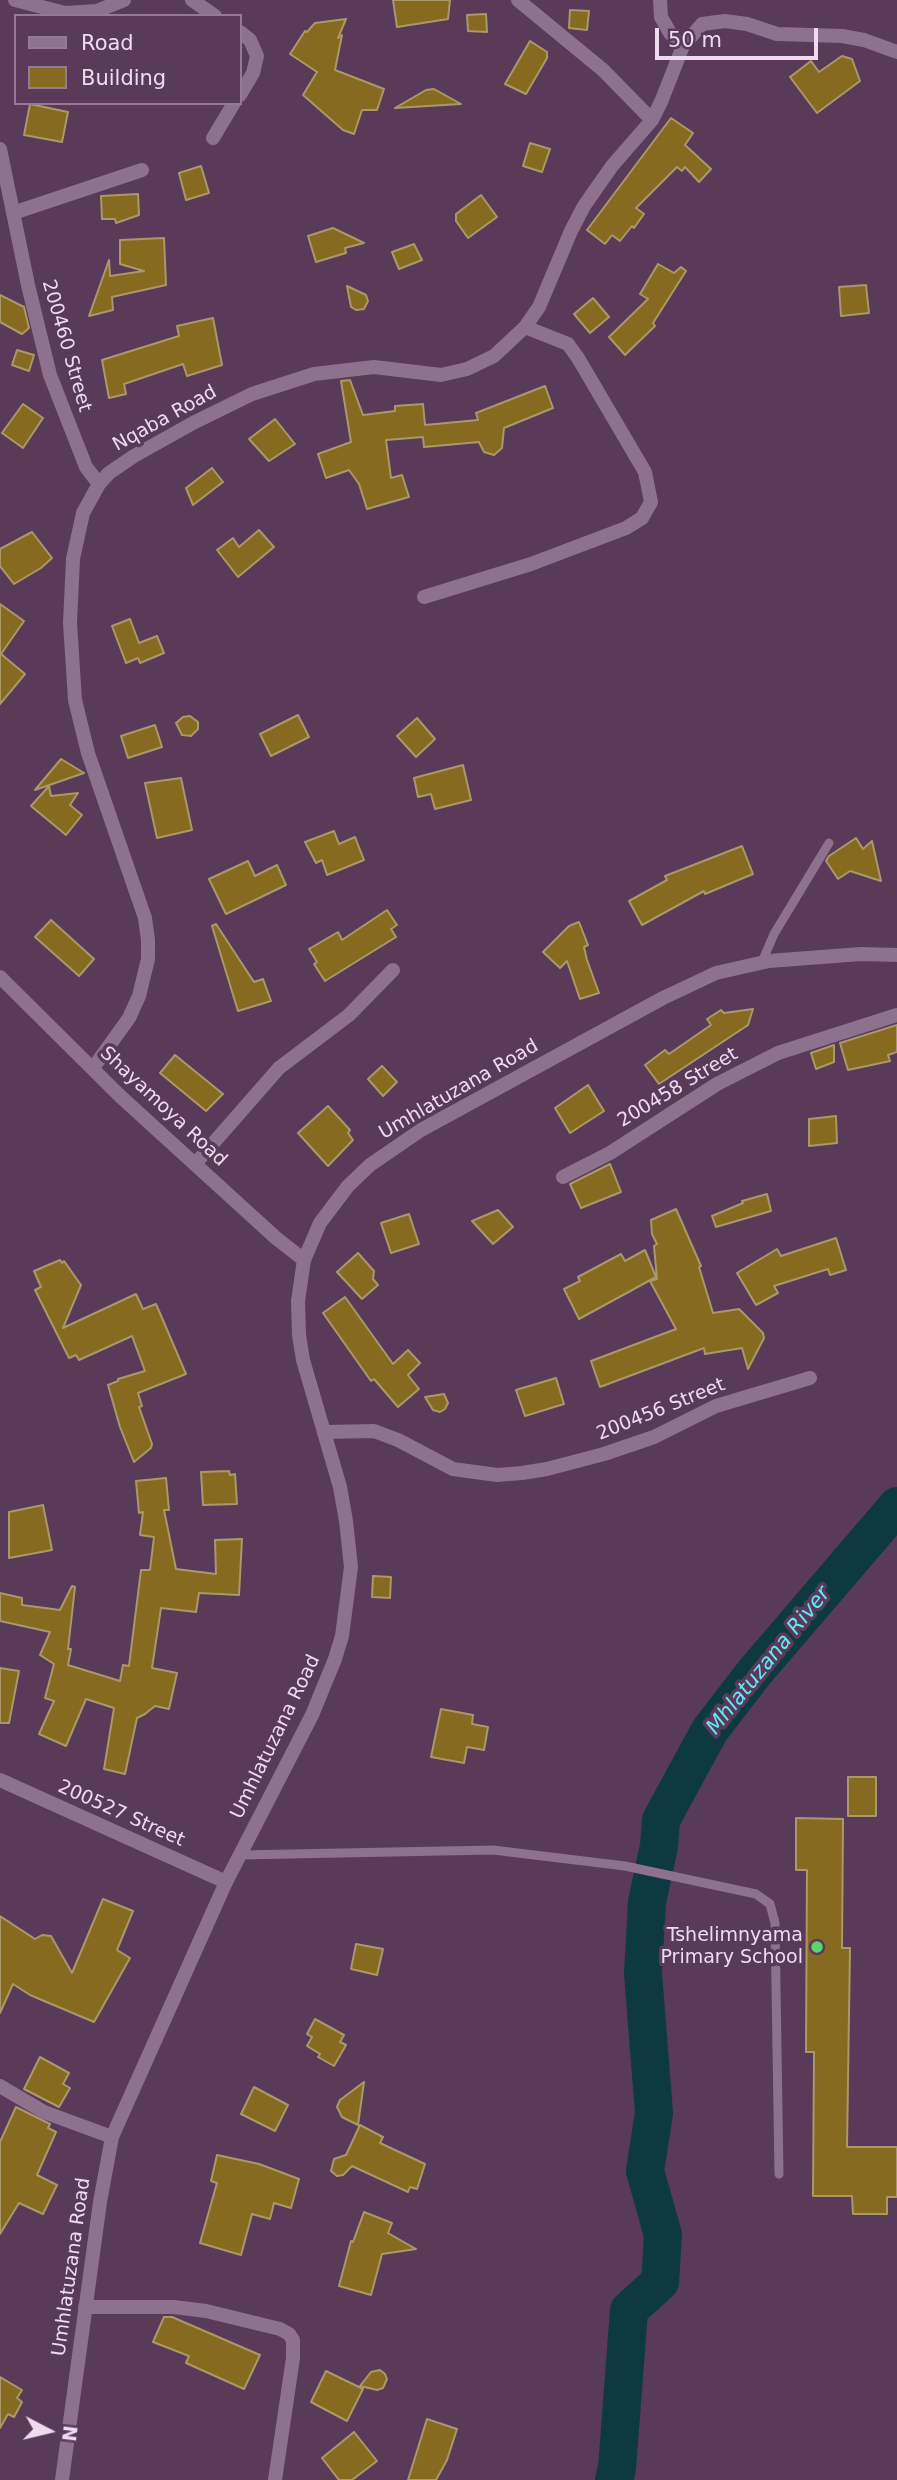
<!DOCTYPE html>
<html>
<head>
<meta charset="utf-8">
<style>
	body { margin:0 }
	#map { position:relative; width:897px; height:2480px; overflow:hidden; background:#593a59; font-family:"DejaVu Sans",sans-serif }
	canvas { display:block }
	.legend { position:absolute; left:14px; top:14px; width:228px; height:91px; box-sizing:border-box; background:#593a59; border:2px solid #957a94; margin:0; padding:9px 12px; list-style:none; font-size:21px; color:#eedbed }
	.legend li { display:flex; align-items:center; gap:14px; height:35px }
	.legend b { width:35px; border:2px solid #957a94 }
	.north { position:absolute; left:14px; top:2396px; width:70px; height:70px; -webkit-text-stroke:5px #593a59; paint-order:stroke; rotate:97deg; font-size:19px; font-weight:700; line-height:28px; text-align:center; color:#eedbed }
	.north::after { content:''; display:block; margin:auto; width:24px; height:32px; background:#eedbed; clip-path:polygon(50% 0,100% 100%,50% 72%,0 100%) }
	.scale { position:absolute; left:655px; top:28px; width:163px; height:32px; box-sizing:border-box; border:4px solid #eedbed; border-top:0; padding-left:9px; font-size:21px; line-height:24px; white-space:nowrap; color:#eedbed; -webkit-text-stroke:5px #593a59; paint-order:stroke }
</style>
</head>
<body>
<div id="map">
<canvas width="897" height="2480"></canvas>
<ul class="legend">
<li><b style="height:9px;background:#8e718d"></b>Road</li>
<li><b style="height:19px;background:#856a20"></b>Building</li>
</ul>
<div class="north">N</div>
<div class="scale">50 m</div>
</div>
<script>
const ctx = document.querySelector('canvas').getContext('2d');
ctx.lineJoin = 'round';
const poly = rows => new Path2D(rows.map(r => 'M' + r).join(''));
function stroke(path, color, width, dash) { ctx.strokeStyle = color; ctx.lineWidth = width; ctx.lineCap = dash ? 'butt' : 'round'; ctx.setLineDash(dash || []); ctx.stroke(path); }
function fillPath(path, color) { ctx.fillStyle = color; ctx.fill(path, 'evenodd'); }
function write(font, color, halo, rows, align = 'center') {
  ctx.font = font + ' "DejaVu Sans",sans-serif'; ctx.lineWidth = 7; ctx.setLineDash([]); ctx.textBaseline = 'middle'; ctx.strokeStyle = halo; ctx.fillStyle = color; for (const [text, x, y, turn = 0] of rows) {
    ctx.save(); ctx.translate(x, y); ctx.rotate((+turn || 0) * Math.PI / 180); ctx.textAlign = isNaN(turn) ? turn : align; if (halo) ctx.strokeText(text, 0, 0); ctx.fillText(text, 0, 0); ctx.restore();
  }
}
const river = poly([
	[614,2480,617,2468,629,2310,660,2282,663,2235,645,2171,654,2113,643,1973,647,1902,659,1846,661,1820,710,1730,754,1673,897,1506]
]);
const building = poly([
	[393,0,450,0,448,19,397,27,393,0],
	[570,10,589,11,587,30,569,28,570,10],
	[486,14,487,32,468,31,467,15,486,14],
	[346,19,338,38,342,35,335,70,384,89,377,110,362,110,354,134,343,130,303,95,317,72,290,54,305,31,307,32,315,23,346,19],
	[530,41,547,52,547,58,526,94,505,84,530,41],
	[842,56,852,59,860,81,817,113,790,77,811,61,819,72,842,56],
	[434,89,461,104,395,108,426,90,434,89],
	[30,104,68,112,62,142,24,135,30,104],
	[671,118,693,133,685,145,711,169,699,182,685,167,682,171,677,167,636,208,644,214,634,228,632,226,620,241,612,235,605,244,587,230,671,118],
	[530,143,550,149,542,172,523,166,530,143],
	[201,166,209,193,186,200,179,173,201,166],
	[138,194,139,215,116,223,115,219,102,219,101,196,138,194],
	[481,195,497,217,468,238,456,221,456,214,481,195],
	[333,228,364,243,345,248,346,253,316,262,308,236,333,228],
	[164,238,166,285,112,297,113,310,89,316,109,260,110,276,144,271,120,264,120,240,164,238],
	[414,244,422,260,399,269,392,252,414,244],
	[658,264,674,273,681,267,686,271,653,323,655,326,625,355,609,337,648,299,640,294,658,264],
	[866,285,869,313,841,316,839,287,866,285],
	[347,286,366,295,368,301,364,309,356,310,351,307,347,286],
	[0,295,24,307,29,328,22,334,0,322,0,295],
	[593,298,609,317,590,333,574,314,593,298],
	[213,318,222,365,187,376,183,364,124,384,126,394,109,398,102,360,179,336,177,326,213,318],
	[17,350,34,355,29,371,12,365,17,350],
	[350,380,363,415,395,411,395,406,423,404,425,425,478,420,476,413,545,386,553,408,504,428,502,448,494,455,484,452,479,442,424,447,423,437,386,440,391,478,402,475,409,497,367,509,359,484,349,470,326,478,318,454,351,442,341,381,350,380],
	[23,404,43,418,23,448,2,433,23,404],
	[275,419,295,444,269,461,249,439,275,419],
	[212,468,223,482,193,505,186,488,212,468],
	[259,530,274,547,238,577,217,550,233,538,239,547,259,530],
	[32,532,52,558,41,568,14,584,0,566,0,549,32,532],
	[0,604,24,621,1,654,25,674,0,704,0,604],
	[130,619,139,643,157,636,164,653,140,663,138,658,126,663,112,626,130,619],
	[298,715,309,737,271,756,260,734,298,715],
	[190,716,198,722,198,729,191,736,182,735,176,723,183,717,190,716],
	[417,718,435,739,416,757,397,736,417,718],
	[155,725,162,747,128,758,121,736,155,725],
	[61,759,84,773,35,790,61,759],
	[463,765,471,800,435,809,431,794,418,797,414,778,463,765],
	[181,778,192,830,157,838,145,783,181,778],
	[49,786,51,796,78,793,70,805,82,815,66,835,31,806,49,786],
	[334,831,339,844,355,837,364,860,327,875,322,860,316,863,305,842,334,831],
	[856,838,863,849,872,841,881,881,850,871,838,879,826,861,829,856,856,838],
	[742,846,753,874,705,894,704,891,642,925,629,901,667,880,665,876,742,846],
	[248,861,255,876,277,865,286,885,226,914,209,879,248,861],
	[387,910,397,925,391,929,396,937,325,981,314,964,317,962,309,949,338,932,342,940,387,910],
	[51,920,94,959,79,976,35,937,51,920],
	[579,922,588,945,584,947,587,960,599,993,580,999,567,961,560,968,543,952,569,926,579,922],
	[216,924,254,982,263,979,271,1001,238,1011,212,926,216,924],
	[753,1009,748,1025,659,1084,645,1065,665,1050,669,1054,711,1025,707,1019,721,1010,724,1013,753,1009],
	[897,1025,897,1052,888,1055,890,1061,848,1070,840,1043,897,1025],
	[834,1045,834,1062,816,1069,811,1053,834,1045],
	[175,1055,223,1094,206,1111,160,1073,175,1055],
	[382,1066,397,1082,383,1096,368,1079,382,1066],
	[588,1085,604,1111,570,1133,555,1108,588,1085],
	[328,1106,350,1130,348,1133,353,1140,328,1166,298,1133,328,1106],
	[836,1116,837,1143,809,1146,809,1119,836,1116],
	[610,1164,621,1192,581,1208,570,1184,610,1164],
	[767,1194,771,1211,716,1227,712,1216,743,1203,742,1201,767,1194],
	[676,1209,701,1266,699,1267,713,1313,739,1309,763,1333,764,1338,748,1369,742,1348,705,1354,704,1348,600,1387,591,1361,676,1329,650,1281,657,1279,654,1246,657,1244,652,1234,651,1220,676,1209],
	[498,1210,513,1227,493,1244,472,1221,498,1210],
	[409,1214,419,1244,391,1253,381,1223,409,1214],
	[836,1238,846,1270,830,1275,828,1269,774,1286,778,1293,756,1305,737,1273,777,1249,781,1256,836,1238],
	[645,1250,656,1277,579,1319,564,1289,580,1281,578,1277,621,1254,625,1261,645,1250],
	[358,1253,374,1271,373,1279,378,1285,362,1299,337,1272,358,1253],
	[60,1260,62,1263,64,1261,81,1285,63,1328,136,1294,143,1309,156,1304,186,1374,138,1393,142,1406,139,1407,152,1444,151,1448,134,1462,120,1427,108,1385,118,1381,118,1379,145,1371,132,1336,79,1360,76,1355,69,1358,35,1290,41,1287,34,1271,60,1260],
	[345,1297,393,1364,408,1350,420,1363,408,1375,419,1389,398,1407,374,1379,371,1381,323,1313,345,1297],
	[556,1378,564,1404,525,1416,516,1390,556,1378],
	[444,1394,448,1403,445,1409,440,1412,433,1410,425,1397,444,1394],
	[229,1471,230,1475,235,1474,237,1504,203,1505,201,1472,229,1471],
	[166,1478,169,1510,164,1510,176,1569,216,1574,215,1540,242,1539,239,1595,199,1593,196,1612,161,1608,152,1668,177,1673,169,1709,155,1706,145,1714,137,1718,125,1774,104,1769,114,1708,86,1699,66,1746,39,1734,54,1701,45,1698,54,1664,40,1655,50,1632,0,1621,0,1593,22,1598,22,1605,60,1610,72,1586,75,1587,68,1649,71,1649,68,1665,120,1681,123,1665,129,1666,141,1570,150,1570,154,1537,140,1535,143,1512,139,1513,136,1481,166,1478],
	[43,1505,52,1550,9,1558,9,1512,43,1505],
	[373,1576,391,1577,390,1598,372,1597,373,1576],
	[0,1668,19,1671,9,1723,0,1723,0,1668],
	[441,1709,473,1715,472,1724,488,1727,484,1750,467,1747,464,1763,431,1757,441,1709],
	[848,1777,876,1777,876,1816,848,1816,848,1777],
	[796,1818,843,1819,842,1948,850,1948,847,2147,897,2147,897,2197,887,2197,887,2214,853,2214,852,2196,813,2196,814,2052,806,2052,807,1870,796,1870,796,1818],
	[103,1899,133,1911,117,1950,130,1958,94,2022,30,1995,13,1984,0,2013,0,1916,35,1939,42,1935,51,1936,72,1973,103,1899],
	[356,1944,383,1949,377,1975,351,1969,356,1944],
	[315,2019,344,2035,340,2042,346,2045,334,2066,318,2057,320,2054,307,2046,312,2037,307,2034,315,2019],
	[40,2057,69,2073,63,2084,70,2088,59,2107,24,2089,40,2057],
	[364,2082,358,2125,342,2117,337,2107,340,2100,364,2082],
	[254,2087,288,2105,275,2131,241,2114,254,2087],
	[16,2107,50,2124,48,2128,56,2132,37,2175,57,2185,43,2214,19,2203,0,2234,0,2142,16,2107],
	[360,2125,383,2137,380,2143,425,2164,417,2189,410,2187,408,2192,352,2166,343,2175,337,2176,331,2171,334,2159,346,2155,360,2125],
	[217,2155,259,2164,299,2179,291,2208,274,2203,270,2219,252,2214,241,2255,200,2243,217,2183,211,2181,217,2155],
	[364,2212,392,2223,388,2233,416,2249,382,2254,371,2295,339,2286,351,2241,353,2242,364,2212],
	[164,2317,172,2317,260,2355,244,2389,186,2363,189,2356,153,2342,164,2317],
	[380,2370,385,2374,387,2379,383,2388,377,2390,360,2386,371,2372,380,2370],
	[326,2371,363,2389,347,2421,311,2402,326,2371],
	[0,2377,22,2390,17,2398,22,2402,14,2417,8,2414,0,2428,0,2377],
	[427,2419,457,2429,447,2460,436,2480,408,2480,427,2419],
	[354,2432,377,2461,352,2480,339,2480,322,2458,354,2432]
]);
const service = poly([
	[762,962,774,934,829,843],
	[240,1855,493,1850,625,1866,756,1894,770,1904,775,1923,779,2174]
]);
const minor = poly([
	[15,0,65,13,97,11,124,0],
	[192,0,215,16],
	[518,0,603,70,652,120],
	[660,0,661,17,670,33,683,46],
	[240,32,250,40,257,56,253,73,240,95],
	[213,138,234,103],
	[0,149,28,285,50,375,86,467,99,484],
	[13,213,142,170],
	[424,597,531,564,626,528,642,518,651,502,645,472,578,358,568,344,525,327],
	[0,977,120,1096,276,1238,304,1260],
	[93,1068,129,1018,139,996,148,959,148,940,145,918,88,753,75,700,70,623,73,559,83,513,99,484,109,473,134,456,193,423,252,394,314,374,374,367,441,375,467,369,494,356,525,327,539,307,571,231,584,206,612,166,652,120,661,102,683,46,702,24,725,21,747,24,777,34,842,36,864,40,897,52],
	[195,1164,279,1068,349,1015,393,970],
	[563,1177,610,1153,717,1084,778,1053,897,1015],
	[324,1432,374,1431,398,1440,453,1469,497,1475,522,1473,547,1469,604,1454,654,1437,716,1406,810,1378],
	[0,1780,226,1882],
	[0,2086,44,2112,112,2137],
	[85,2307,174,2307,206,2311,280,2329,289,2334,293,2340,293,2358,275,2480]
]);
const tertiary = poly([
	[62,2480,100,2202,112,2137,226,1882,312,1715,335,1659,342,1636,351,1567,346,1521,340,1487,303,1360,299,1335,298,1301,304,1260,320,1223,348,1186,370,1165,421,1130,663,998,716,973,769,961,861,954,897,955]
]);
const markers = [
	[817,1947,7,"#57d570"]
];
const streetNames = [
	["200460 Street",66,346,74],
	["Nqaba Road",165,419,-29],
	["200458 Street",678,1088,-31],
	["Umhlatuzana Road",459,1090,-30],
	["Shayamoya Road",163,1107,43],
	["200456 Street",661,1410,-22],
	["Umhlatuzana Road",276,1737,-64],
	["200527 Street",121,1814,24],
	["Umhlatuzana Road",72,2267,-82]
];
const poiNames = [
	["Tshelimnyama",803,1936],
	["Primary School",803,1958]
];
const waterNames = [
	["Mhlatuzana River",769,1661,-51]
];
stroke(river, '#0d3a40', 38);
fillPath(building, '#856a20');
stroke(building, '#aa986b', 2);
stroke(service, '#8e718d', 9);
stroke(minor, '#8e718d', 14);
stroke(tertiary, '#8e718d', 14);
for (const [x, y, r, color] of markers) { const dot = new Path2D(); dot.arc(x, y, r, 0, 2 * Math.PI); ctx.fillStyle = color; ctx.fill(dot); stroke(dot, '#593a59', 2.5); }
write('19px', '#eedbed', '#593a59', streetNames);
write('19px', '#eedbed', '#593a59', poiNames, 'right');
write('italic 21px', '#60e9fb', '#593a59', waterNames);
</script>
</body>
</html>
